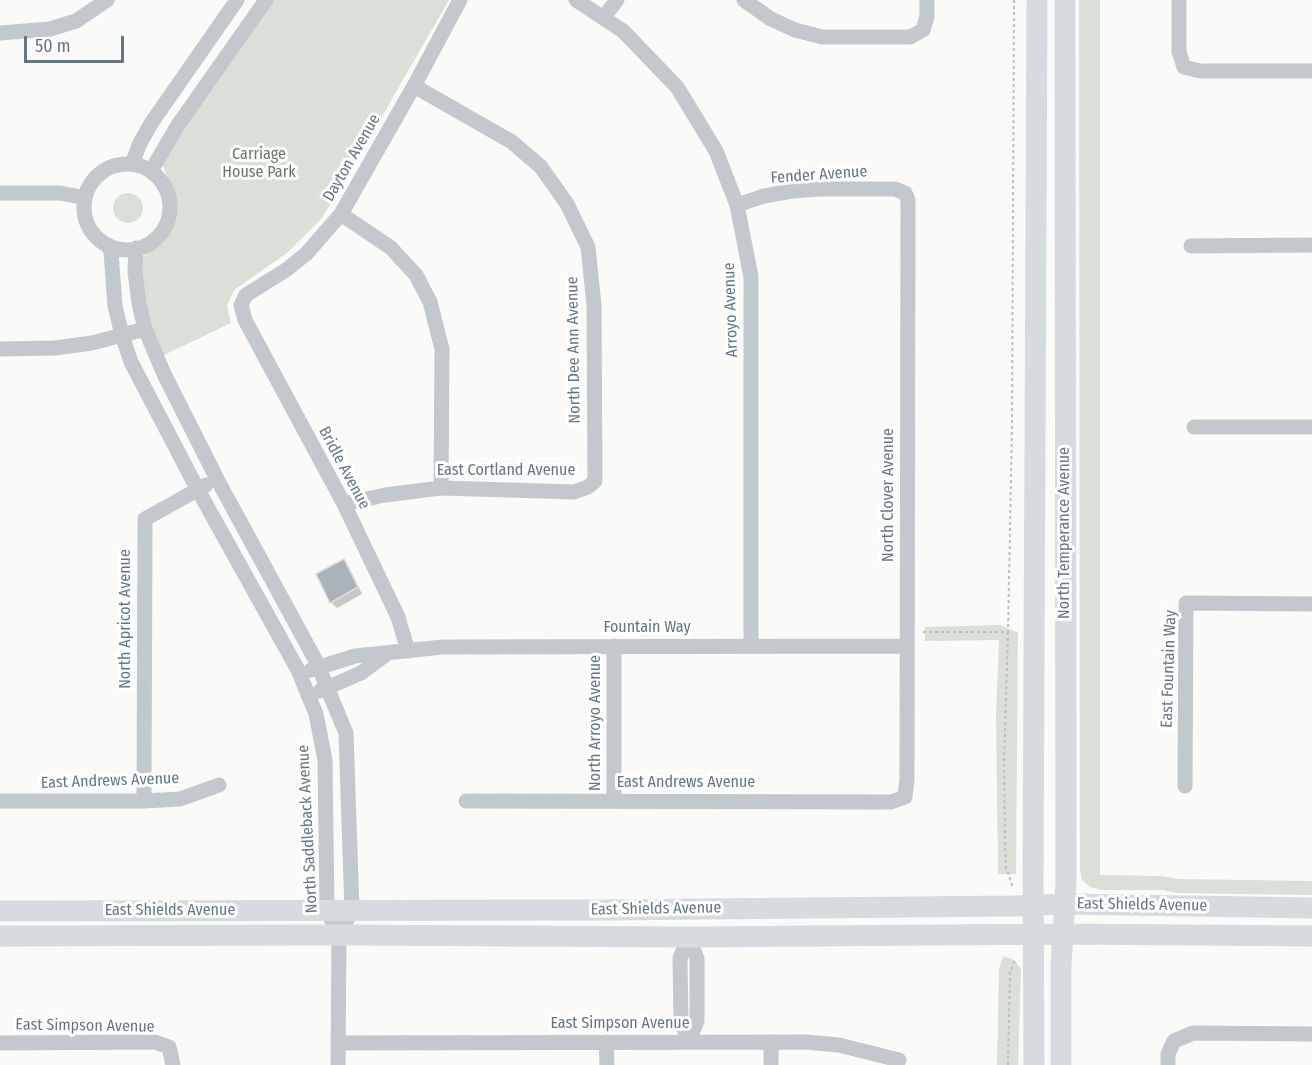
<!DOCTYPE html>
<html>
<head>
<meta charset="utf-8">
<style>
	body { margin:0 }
	#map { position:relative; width:1312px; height:1065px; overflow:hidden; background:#fafaf8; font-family:"Fira Sans Condensed",sans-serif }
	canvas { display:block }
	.scale { position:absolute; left:24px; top:36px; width:100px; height:27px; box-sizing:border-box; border:3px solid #657683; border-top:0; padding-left:8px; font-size:18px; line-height:21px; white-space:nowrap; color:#657683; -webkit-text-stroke:4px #fff; paint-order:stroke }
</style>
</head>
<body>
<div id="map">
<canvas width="1312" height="1065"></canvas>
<div class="scale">50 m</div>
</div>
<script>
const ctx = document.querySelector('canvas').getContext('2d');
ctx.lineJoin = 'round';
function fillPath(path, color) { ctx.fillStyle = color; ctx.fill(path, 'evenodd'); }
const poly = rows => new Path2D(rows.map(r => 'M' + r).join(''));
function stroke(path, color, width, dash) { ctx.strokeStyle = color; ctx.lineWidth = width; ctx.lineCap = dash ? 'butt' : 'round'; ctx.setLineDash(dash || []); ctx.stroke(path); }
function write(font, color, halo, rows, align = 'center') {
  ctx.font = font + ' "Fira Sans Condensed",sans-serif'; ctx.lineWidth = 6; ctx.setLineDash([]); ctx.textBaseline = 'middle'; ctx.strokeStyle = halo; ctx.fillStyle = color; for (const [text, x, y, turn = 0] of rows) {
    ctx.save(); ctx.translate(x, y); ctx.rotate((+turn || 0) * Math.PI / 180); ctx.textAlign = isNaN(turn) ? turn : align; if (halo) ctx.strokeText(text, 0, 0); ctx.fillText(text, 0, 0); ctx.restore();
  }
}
const green = poly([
	[274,0,449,0,340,189,321,219,287,253,234,290,227,306,231,323,162,356,151,329,141,279,141,261,144,256,160,245,172,231,177,209,176,195,163,166,164,158],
	[1079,0,1100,0,1100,875,1161,876,1180,879,1312,881,1312,895,1176,893,1163,890,1102,890,1090,887,1082,880,1080,870],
	'113 208a15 15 0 1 1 30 0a15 15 0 1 1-30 0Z',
	[1000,625,1018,633,1016,874,998,874,996,714,999,640,925,641,925,627],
	[1003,956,1014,960,1021,969,1018,1065,997,1065,999,969]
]);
const shadow = poly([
	[343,561,349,567,362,594,337,608,331,602]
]);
const building = poly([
	[344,559,358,587,330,603,316,574,344,559]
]);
const path = poly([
	[923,632,1008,632,1012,425,1014,0],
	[1008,632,1004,762,1005,844,1006,867,1013,888],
	[1008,1065,1010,973,1015,960]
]);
const minor = poly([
	[576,0,623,31,677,87,716,151,737,205,751,277,751,646],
	[744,0,771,19,795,30,822,37,910,37,923,30,927,17,927,0],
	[1179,0,1179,52,1184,67,1200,71,1312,71],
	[604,17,617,0],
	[0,33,50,29,76,21,107,0],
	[132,164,140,143,152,122,237,0],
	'84 207a43 43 0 1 1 86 0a43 43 0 1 1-86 0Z',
	[151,171,178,125,266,0],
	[0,193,60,193,85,198],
	[341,214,391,248,416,275,430,302,442,349,441,488],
	[108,245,111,252,115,306,122,335,131,362,198,490,298,670,316,714,325,760,327,910,339,935,338,1065],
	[1191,246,1312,245],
	[136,248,135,272,139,303,145,329,164,374,217,479,316,661,346,733,352,910,339,935],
	[0,349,55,348,92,343,145,329],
	[1194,427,1312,427],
	[344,504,385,495,441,488,574,492,588,487,595,481,594,305,588,247,567,204,541,167,512,142,414,86],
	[614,646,614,800],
	[408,651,398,617,344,504,245,320,241,305,246,295,286,270,306,254,341,214,414,86,460,0],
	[311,670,355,656,443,647,906,646],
	[320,691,361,673,388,653],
	[1185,786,1186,603,1312,604],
	[0,801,144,801,180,799,219,785],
	[144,801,145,519,206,485],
	[466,801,891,802,905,797,907,779,908,200,905,193,895,189,820,189,792,191,764,196,737,205],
	[689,1041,681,1022,680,958,689,937],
	[689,1041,697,1021,697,959,689,937],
	[606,1042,607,1065],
	[771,1042,771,1065],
	[0,1043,155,1042,169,1047,173,1065],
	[338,1043,806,1042,839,1045,899,1060],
	[1168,1065,1168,1054,1174,1041,1193,1033,1312,1034]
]);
const secondary = poly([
	[0,911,604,910,1013,906,1065,904,1312,908],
	[0,936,339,935,689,937,1063,934,1312,936],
	[1034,1065,1033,877,1037,0],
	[1061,1065,1061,965,1066,882,1065,0]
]);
const parkNames = [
	["Carriage",259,155],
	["House Park",259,173]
];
const streetNames = [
	["Dayton Avenue",352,158,-60],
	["Fender Avenue",819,175,-4],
	["Arroyo Avenue",731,310,-92],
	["North Dee Ann Avenue",574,350,-91],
	["Bridle Avenue",344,468,62],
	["East Cortland Avenue",506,471],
	["North Clover Avenue",889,495,-90],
	["North Temperance Avenue",1065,533,-90],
	["North Apricot Avenue",126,619,-90],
	["Fountain Way",647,628],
	["East Fountain Way",1169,669,-88],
	["North Arroyo Avenue",596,723,-90],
	["East Andrews Avenue",110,781,-2],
	["East Andrews Avenue",686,783],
	["North Saddleback Avenue",308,829,-93],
	["East Shields Avenue",1142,905,1],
	["East Shields Avenue",656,909,-1],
	["East Shields Avenue",170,911],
	["East Simpson Avenue",620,1024],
	["East Simpson Avenue",85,1026,1]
];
fillPath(green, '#dadfd7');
fillPath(shadow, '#0003');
fillPath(building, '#aab3b9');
stroke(building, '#dcdcda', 1.5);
stroke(path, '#bbbfc2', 2, [3, 3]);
stroke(minor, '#c3c8cc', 15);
stroke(secondary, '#d6dbdf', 21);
write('16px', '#687a64', '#fff', parkNames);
write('16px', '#657683', '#fff', streetNames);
</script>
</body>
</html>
